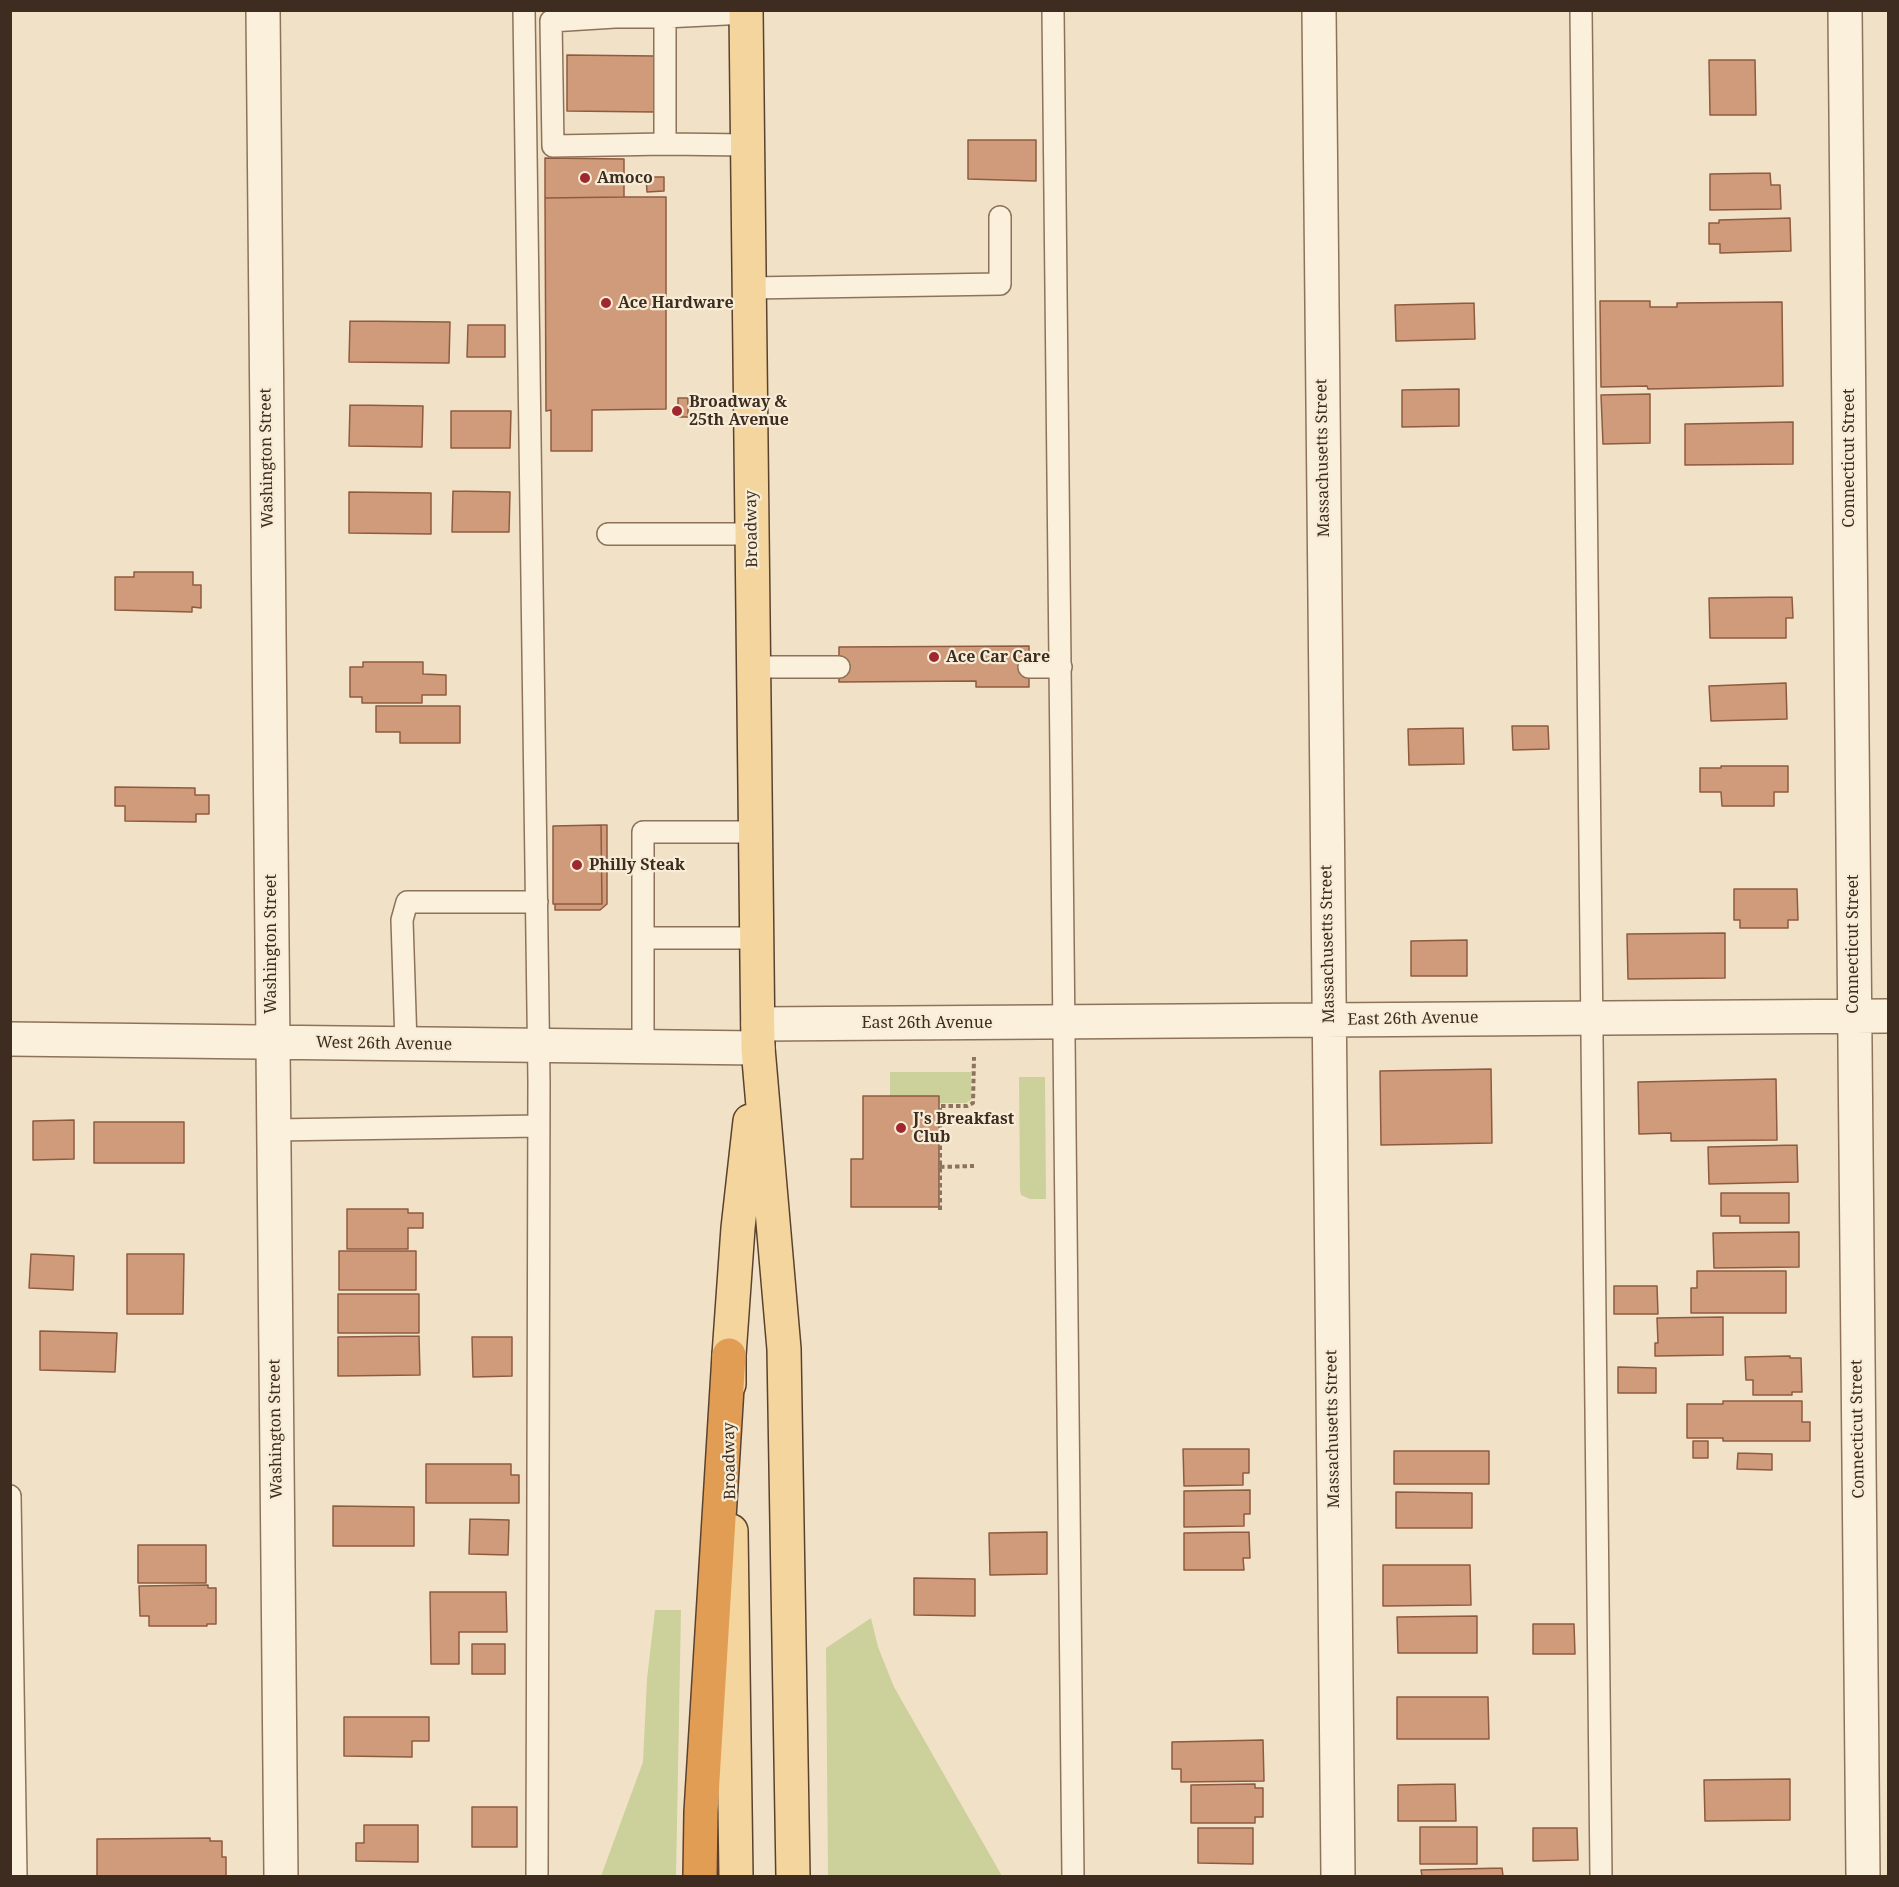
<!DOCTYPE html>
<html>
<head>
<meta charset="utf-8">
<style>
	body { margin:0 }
	#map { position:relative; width:1899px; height:1887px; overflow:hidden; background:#f1e2c7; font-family:"Noto Serif",serif }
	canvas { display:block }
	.frame { position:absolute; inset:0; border:12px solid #3d2c1f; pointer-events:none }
</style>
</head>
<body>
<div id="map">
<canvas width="1899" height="1887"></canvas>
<div class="frame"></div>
</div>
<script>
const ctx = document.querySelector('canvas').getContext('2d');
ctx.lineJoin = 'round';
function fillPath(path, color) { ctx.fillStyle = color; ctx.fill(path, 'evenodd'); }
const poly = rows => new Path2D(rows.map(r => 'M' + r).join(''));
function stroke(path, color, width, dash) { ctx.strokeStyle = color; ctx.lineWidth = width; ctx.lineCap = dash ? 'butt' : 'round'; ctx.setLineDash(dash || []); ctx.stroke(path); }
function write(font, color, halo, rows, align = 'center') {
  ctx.font = font + ' "Noto Serif",serif'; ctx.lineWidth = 4.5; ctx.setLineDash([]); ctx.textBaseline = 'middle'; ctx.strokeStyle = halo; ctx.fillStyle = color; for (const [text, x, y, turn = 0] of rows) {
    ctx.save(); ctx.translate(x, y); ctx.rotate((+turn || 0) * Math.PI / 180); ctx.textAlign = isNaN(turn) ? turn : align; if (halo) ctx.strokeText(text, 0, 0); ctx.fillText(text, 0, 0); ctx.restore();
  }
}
const green = poly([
	[890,1072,971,1072,971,1100,966,1103,939,1103,890,1096],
	[1019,1077,1045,1077,1046,1199,1030,1199,1021,1195,1020,1190],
	[655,1610,681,1610,676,1876,601,1876,643,1762,647,1679],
	[871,1618,878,1647,894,1687,1002,1876,828,1876,826,1648]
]);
const building = poly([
	[567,55,655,56,654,112,567,111,567,55],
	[1709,60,1755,60,1756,115,1710,115,1709,60],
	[968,140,1036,140,1036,181,968,179,968,140],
	[545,158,624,159,624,197,545,198,545,158],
	[1770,173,1771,185,1780,185,1781,209,1710,210,1710,174,1770,173],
	[646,177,664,177,664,191,647,192,646,177],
	[624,197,666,197,666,409,592,410,592,451,551,451,551,410,546,411,545,198,624,197],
	[1790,218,1791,251,1720,253,1720,244,1709,244,1709,223,1719,223,1719,220,1790,218],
	[1600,301,1650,301,1650,307,1677,307,1677,303,1782,302,1783,386,1648,389,1647,386,1601,387,1600,301],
	[1474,303,1475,339,1396,341,1395,305,1474,303],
	[350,321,450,322,449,363,349,362,350,321],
	[468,325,505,325,505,357,467,357,468,325],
	[1459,389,1459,426,1402,427,1402,390,1459,389],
	[1650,394,1650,443,1603,444,1601,395,1650,394],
	[678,398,688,398,688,417,678,417,678,398],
	[350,405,423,406,422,447,349,446,350,405],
	[451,411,511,411,510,448,451,448,451,411],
	[1793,422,1793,464,1685,465,1685,424,1793,422],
	[453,491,510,492,509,532,452,532,453,491],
	[349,492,431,493,431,534,349,533,349,492],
	[134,572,193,572,193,585,201,585,201,608,192,607,192,612,115,610,115,577,134,577,134,572],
	[1792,597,1793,618,1786,618,1786,638,1710,638,1709,598,1792,597],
	[1029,646,1029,687,976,687,976,681,839,682,839,647,1029,646],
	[363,662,423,662,423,674,446,675,446,695,422,695,422,703,362,703,362,697,350,697,350,667,363,667,363,662],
	[1786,683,1787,719,1711,721,1709,686,1786,683],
	[376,706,460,706,460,743,400,743,400,732,376,732,376,706],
	[1512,726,1548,726,1549,749,1513,750,1512,726],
	[1463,728,1464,764,1409,765,1408,729,1463,728],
	[1721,766,1788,766,1788,792,1774,792,1774,806,1722,806,1721,792,1700,792,1700,768,1721,768,1721,766],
	[115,787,195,788,195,795,209,795,209,814,196,814,196,822,125,821,125,806,115,806,115,787],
	[601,825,602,904,553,904,553,826,601,825],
	[601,825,607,825,607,904,600,910,555,910,555,904,602,904,601,825],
	[1734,889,1797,889,1798,920,1788,920,1788,928,1740,928,1740,920,1734,920,1734,889],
	[1725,933,1725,978,1628,979,1627,934,1725,933],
	[1467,940,1467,976,1411,976,1411,941,1467,940],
	[1491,1069,1492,1143,1381,1145,1380,1071,1491,1069],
	[1776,1079,1777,1140,1671,1141,1671,1133,1639,1134,1638,1082,1776,1079],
	[863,1096,939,1096,939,1207,851,1207,851,1159,863,1159,863,1096],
	[74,1120,74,1159,33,1160,33,1121,74,1120],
	[94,1122,184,1122,184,1163,94,1163,94,1122],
	[1797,1145,1798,1182,1709,1184,1708,1147,1797,1145],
	[1721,1193,1789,1193,1789,1223,1740,1223,1740,1216,1721,1216,1721,1193],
	[347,1209,408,1209,408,1213,423,1213,423,1228,408,1228,408,1249,347,1249,347,1209],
	[1799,1232,1799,1267,1714,1268,1713,1233,1799,1232],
	[339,1251,416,1251,416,1290,339,1290,339,1251],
	[31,1254,74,1256,73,1290,29,1288,31,1254],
	[127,1254,184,1254,183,1314,127,1314,127,1254],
	[1697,1271,1786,1271,1786,1313,1691,1313,1691,1288,1697,1288,1697,1271],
	[1614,1286,1657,1286,1658,1314,1614,1314,1614,1286],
	[338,1294,419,1294,419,1333,338,1333,338,1294],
	[1723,1317,1723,1355,1655,1356,1655,1343,1658,1343,1657,1318,1723,1317],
	[40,1331,117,1333,115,1372,40,1370,40,1331],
	[419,1336,420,1375,338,1376,338,1337,419,1336],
	[472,1337,512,1337,512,1376,473,1377,472,1337],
	[1790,1356,1790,1358,1801,1358,1802,1392,1792,1392,1792,1395,1753,1395,1753,1380,1746,1380,1745,1357,1790,1356],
	[1618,1367,1656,1368,1656,1393,1618,1393,1618,1367],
	[1723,1401,1802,1401,1802,1422,1810,1422,1810,1441,1723,1441,1723,1438,1687,1438,1687,1404,1723,1404,1723,1401],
	[1693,1441,1708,1441,1708,1458,1693,1458,1693,1441],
	[1183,1449,1249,1449,1249,1473,1243,1473,1243,1485,1184,1486,1183,1449],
	[1394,1451,1489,1451,1489,1484,1394,1484,1394,1451],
	[1738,1453,1772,1454,1772,1470,1737,1469,1738,1453],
	[426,1464,511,1464,511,1475,519,1475,519,1503,426,1503,426,1464],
	[1250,1490,1250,1514,1244,1514,1244,1526,1184,1527,1184,1491,1250,1490],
	[1396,1492,1472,1493,1472,1528,1396,1528,1396,1492],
	[333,1506,414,1507,414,1546,333,1546,333,1506],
	[470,1519,509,1520,508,1555,469,1554,470,1519],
	[1047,1532,1047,1574,990,1575,989,1533,1047,1532],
	[1249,1532,1250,1558,1243,1558,1244,1570,1184,1570,1184,1533,1249,1532],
	[138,1545,206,1545,206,1583,138,1583,138,1545],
	[1383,1565,1470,1565,1471,1605,1383,1606,1383,1565],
	[914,1578,975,1579,975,1616,914,1615,914,1578],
	[208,1585,208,1588,216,1588,216,1624,207,1624,207,1626,149,1626,149,1616,140,1616,139,1586,208,1585],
	[430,1592,506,1592,507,1632,459,1632,459,1664,431,1664,430,1592],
	[1477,1616,1477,1653,1398,1653,1397,1617,1477,1616],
	[1533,1624,1574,1624,1575,1654,1533,1654,1533,1624],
	[472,1644,505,1644,505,1674,472,1674,472,1644],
	[1397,1697,1488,1697,1489,1739,1397,1739,1397,1697],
	[344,1717,429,1717,429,1741,412,1741,412,1757,344,1756,344,1717],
	[1263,1740,1264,1781,1181,1782,1181,1769,1172,1769,1172,1742,1263,1740],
	[1790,1779,1790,1820,1705,1821,1704,1780,1790,1779],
	[1255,1784,1255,1788,1263,1788,1263,1817,1255,1817,1255,1823,1191,1823,1191,1785,1255,1784],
	[1455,1784,1456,1821,1398,1821,1398,1785,1455,1784],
	[472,1807,517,1807,517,1847,472,1847,472,1807],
	[364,1825,418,1825,418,1862,356,1861,356,1843,364,1843,364,1825],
	[1420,1827,1477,1827,1477,1864,1420,1864,1420,1827],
	[1198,1828,1253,1828,1253,1864,1198,1863,1198,1828],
	[1533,1828,1577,1828,1578,1860,1533,1861,1533,1828],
	[210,1838,210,1841,222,1841,222,1857,226,1857,226,1876,97,1876,97,1839,210,1838],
	[1502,1868,1503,1876,1422,1876,1421,1870,1502,1868]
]);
const path = poly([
	[940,1167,974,1166],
	[940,1210,940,1106,967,1106,973,1103,974,1057]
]);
const service = poly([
	[524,10,539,1082,537,1876],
	[615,10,615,17,665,17],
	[1053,10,1073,1876],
	[1581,10,1601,1876],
	[746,13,665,17,665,144,748,145],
	[615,17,551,21,553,146,665,144],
	[750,288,1000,284,1000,217],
	[608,534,752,534],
	[754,667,839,667],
	[1029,667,1061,667],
	[643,938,757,938],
	[406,1044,402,920,407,902,537,902],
	[643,1047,643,832,755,832],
	[273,1130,539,1126],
	[10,1496,16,1876]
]);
const minor = poly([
	[263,10,281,1876],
	[1319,10,1338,1876],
	[1845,10,1863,1876],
	[758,1024,1888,1016],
	[10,1039,758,1048]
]);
const primary = poly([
	[746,10,758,1048,784,1349,793,1876],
	[729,1384,729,1355,738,1228,750,1121],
	[731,1531,736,1876]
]);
const motorway = poly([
	[700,1876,701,1812,729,1355]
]);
const markers = [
	[585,178,6,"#9f282f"],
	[606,303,6,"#9f282f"],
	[677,411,6,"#9f282f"],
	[934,657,6,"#9f282f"],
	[577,865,6,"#9f282f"],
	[901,1128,6,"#9f282f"]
];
const poiNames = [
	["Amoco",597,178],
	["Ace Hardware",618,303],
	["Broadway &",689,402],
	["25th Avenue",689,420],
	["Ace Car Care",946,657],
	["Philly Steak",589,865],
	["J's Breakfast",913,1119],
	["Club",913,1137]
];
const streetNames = [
	["Washington Street",267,458,-91],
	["Massachusetts Street",1323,458,-91],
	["Connecticut Street",1849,458,-90],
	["Broadway",752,529,-91],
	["Washington Street",271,944,-90],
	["Massachusetts Street",1328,944,-91],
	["Connecticut Street",1853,944,-90],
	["East 26th Avenue",1413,1019,-1],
	["East 26th Avenue",927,1023],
	["West 26th Avenue",384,1044,1],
	["Washington Street",276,1429,-91],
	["Massachusetts Street",1333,1429,-91],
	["Connecticut Street",1858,1429,-91],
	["Broadway",730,1461,-91]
];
fillPath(green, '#ccd09a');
fillPath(building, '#d09b7b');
stroke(building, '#8e5b40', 1.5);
stroke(service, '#8d735b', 24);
stroke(minor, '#8d735b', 36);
stroke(primary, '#5b422f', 36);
stroke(motorway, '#5b422f', 36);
stroke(path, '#8d735b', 4, [4.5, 3]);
stroke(service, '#faf0db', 21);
stroke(minor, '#faf0db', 33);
stroke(primary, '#f4d59e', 33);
stroke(motorway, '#e29d55', 33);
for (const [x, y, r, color] of markers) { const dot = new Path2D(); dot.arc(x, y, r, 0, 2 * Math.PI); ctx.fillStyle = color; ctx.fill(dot); stroke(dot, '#f7edd7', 2); }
write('bold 16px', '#3d2c1f', '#f7edd7', poiNames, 'left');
write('16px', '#3d2c1f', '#f7edd7', streetNames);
</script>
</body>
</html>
